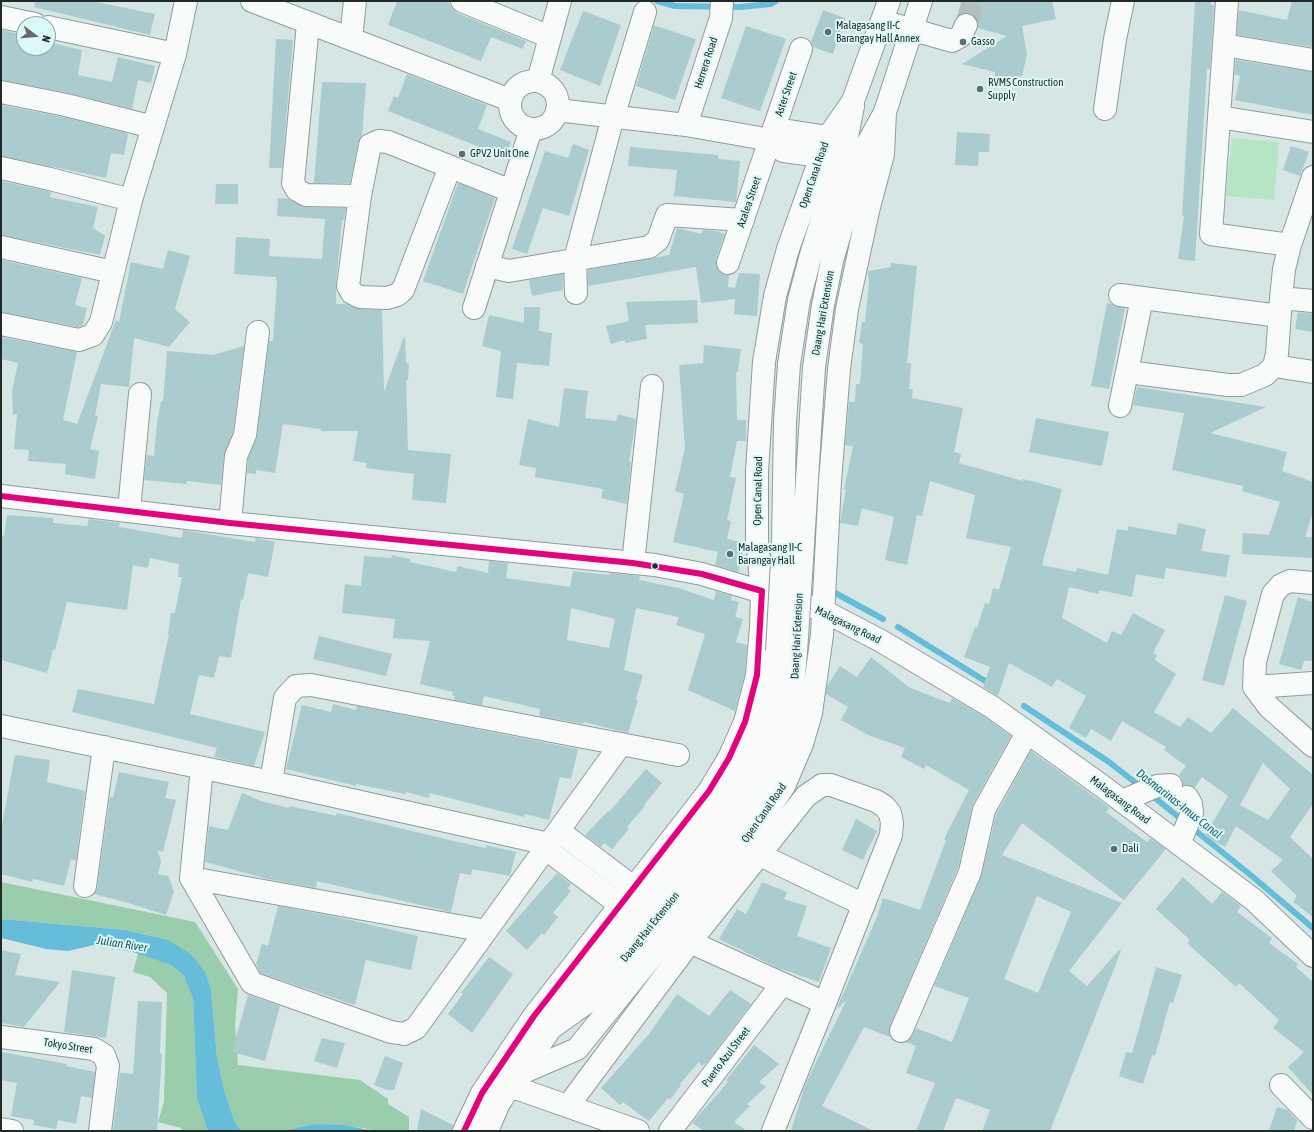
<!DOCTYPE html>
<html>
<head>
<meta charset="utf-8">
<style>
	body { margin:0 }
	#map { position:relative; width:1314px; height:1132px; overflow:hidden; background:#d5e6e4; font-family:"Asap Condensed",sans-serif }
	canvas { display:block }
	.frame { position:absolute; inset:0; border:2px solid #1f2a29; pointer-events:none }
	.north { position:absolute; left:16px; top:16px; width:40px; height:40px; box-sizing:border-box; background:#dbfaf7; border:1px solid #90a7a5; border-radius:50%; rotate:106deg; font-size:11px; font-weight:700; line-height:16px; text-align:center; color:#1f2a29 }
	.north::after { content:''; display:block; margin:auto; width:14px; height:18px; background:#5f6c6a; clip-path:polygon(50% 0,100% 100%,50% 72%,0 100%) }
</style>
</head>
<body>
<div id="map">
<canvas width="1314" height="1132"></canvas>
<div class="frame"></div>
<div class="north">N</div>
</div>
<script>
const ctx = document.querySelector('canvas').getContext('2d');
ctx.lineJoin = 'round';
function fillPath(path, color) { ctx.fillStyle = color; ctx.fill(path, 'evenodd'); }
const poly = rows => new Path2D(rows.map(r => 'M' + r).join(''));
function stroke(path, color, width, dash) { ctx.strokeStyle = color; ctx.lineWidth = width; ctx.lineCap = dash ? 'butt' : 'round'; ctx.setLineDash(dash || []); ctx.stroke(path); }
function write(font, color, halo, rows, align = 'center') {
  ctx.font = font + ' "Asap Condensed",sans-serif'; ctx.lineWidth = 4; ctx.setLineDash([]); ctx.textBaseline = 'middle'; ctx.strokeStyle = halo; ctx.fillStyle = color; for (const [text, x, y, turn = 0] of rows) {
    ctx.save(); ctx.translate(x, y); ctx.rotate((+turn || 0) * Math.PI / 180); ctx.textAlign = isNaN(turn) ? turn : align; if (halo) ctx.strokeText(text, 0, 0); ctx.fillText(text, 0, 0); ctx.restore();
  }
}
const green = poly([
	[1232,138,1279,142,1274,200,1226,196]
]);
const forest = poly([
	[1,882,195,922,238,989,235,1024,238,1065,360,1080,388,1099,388,1104,409,1117,409,1131,374,1131,364,1128,315,1124,281,1131,241,1131,234,1120,225,1093,217,1057,211,990,152,936,126,930,1,919],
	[138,953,171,965,184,976,193,999,197,1099,208,1131,183,1131,181,1128,158,1122,164,1102,167,993,150,977,133,972]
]);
const water = poly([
	[1,919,126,930,168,940,191,954,205,972,211,990,217,1057,225,1093,234,1120,241,1131,208,1131,197,1099,193,999,184,976,171,965,133,952,94,945,68,951,46,949,1,938],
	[315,1124,344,1125,374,1131,281,1131]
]);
const stream = poly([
	[657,1,675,6,740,7,771,4,776,1],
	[828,589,883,619],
	[898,627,990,684],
	[1024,706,1109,762,1141,787],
	[1150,794,1253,877,1313,928]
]);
const building = poly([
	[35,1,91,1,155,14,150,35,34,7],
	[397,1,448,1,452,9,457,13,526,41,523,49,491,37,481,61,388,25],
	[963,1,1052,1,1056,19,1022,26,1027,55,1022,76,995,81,995,72,962,64,1007,36,978,28,976,18,971,14,964,13,959,15],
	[1195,1,1211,1,1211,5,1214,5,1210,69,1207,69,1195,261,1178,259,1184,216,1182,216],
	[1292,1,1313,1,1313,47,1237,35,1239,10,1287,20],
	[823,10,845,18,833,54,813,47,811,42],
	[583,11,621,25,600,86,560,70],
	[654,25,696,39,675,100,636,86],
	[746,26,786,39,760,111,721,98],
	[1,30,24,35,24,48,48,48,48,42,82,50,78,75,112,82,118,57,155,66,151,83,138,80,132,109,68,93,1,80],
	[276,39,293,40,282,168,269,168],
	[1236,60,1313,72,1313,115,1235,100,1240,76,1234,74],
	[407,74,487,105,478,129,511,142,505,157,388,111,394,96,398,98],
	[322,82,366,83,362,136,358,143,350,183,314,183],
	[1,105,63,117,126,133,128,135,124,155,111,153,106,178,1,156],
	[957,132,990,134,989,152,979,152,978,166,955,165],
	[573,144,589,150,569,216,543,208,527,254,512,249,545,151,568,158],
	[1291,146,1309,152,1300,176,1283,170],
	[630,147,718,155,718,159,740,161,736,202,674,196,677,170,628,166],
	[1,181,51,192,50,197,98,207,93,228,105,236,100,255,1,235],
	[458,183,495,198,463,294,423,281],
	[216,184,238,184,238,204,215,204],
	[278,198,289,199,305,207,346,208,344,220,342,220,336,284,336,304,346,304,359,309,382,310,384,392,404,337,405,337,406,363,409,364,408,380,406,380,408,450,451,454,446,503,412,500,414,474,366,468,367,463,353,461,358,431,321,431,321,429,283,424,275,473,256,470,256,474,247,473,248,459,257,437,269,341,273,341,277,281,276,281,276,277,234,274,236,237,270,239,269,256,322,259,325,219,277,216],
	[677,228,701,234,703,230,716,231,725,234,716,259,716,266,719,271,729,275,728,287,735,288,739,273,760,274,757,316,734,314,735,299,701,303,696,267,588,286,588,270,669,255],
	[168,250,190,256,175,309,190,322,169,347,134,338,129,387,101,384,95,416,98,416,90,449,99,451,95,479,65,474,66,464,28,461,29,450,14,449,17,414,13,415,12,391,18,363,1,359,1,337,77,352,63,420,77,424,116,320,119,322,131,262,163,269],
	[1,260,82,278,75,305,87,308,83,325,78,327,1,312],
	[891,263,917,266,907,363,911,363,909,389,913,389,912,398,963,408,954,452,961,454,959,463,1023,481,1023,479,1062,489,1042,565,1076,572,1077,568,1108,575,1117,529,1128,531,1128,526,1176,535,1178,523,1206,529,1201,551,1230,555,1226,577,1166,568,1164,579,1136,574,1132,597,1099,590,1099,594,1069,587,1062,618,1107,643,1112,631,1121,635,1133,613,1165,630,1153,653,1157,655,1155,660,1176,674,1154,712,1180,727,1188,717,1211,733,1233,708,1313,775,1313,804,1290,837,1313,859,1313,917,1293,902,1297,896,1271,871,1283,860,1236,826,1225,847,1205,836,1228,796,1202,777,1195,787,1187,785,1183,785,1182,778,1179,775,1186,766,1164,750,1166,747,1122,721,1111,741,1091,729,1086,738,1069,728,1086,696,1057,679,1052,687,1009,663,998,696,983,687,990,667,964,657,975,627,977,628,985,603,989,604,993,588,999,590,1011,547,966,538,975,495,930,481,922,516,917,515,907,565,885,560,894,517,862,508,858,526,840,523,846,489,844,489,853,446,845,445,849,402,855,402,856,384,860,384,863,344,859,343,862,322,865,322,869,282,868,273,868,271,891,267],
	[1263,763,1290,789,1268,820,1240,805],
	[563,274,563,290,532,296,529,280],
	[697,300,698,323,645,325,647,339,625,343,625,340,611,344,606,326,629,321,626,302],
	[1107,303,1125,308,1109,389,1091,386],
	[524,307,540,307,539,331,552,333,549,366,517,363,513,399,496,397,501,351,482,346,489,315,524,323],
	[1298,312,1313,314,1313,332,1295,329],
	[704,345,741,349,738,372,736,372,737,420,746,420,746,441,737,441,730,477,736,478,727,520,731,521,727,539,745,543,738,572,715,565,718,552,673,542,684,494,675,491,685,448,679,365,703,363],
	[244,346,233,432,224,455,221,485,187,481,187,484,144,480,147,455,154,456,157,423,161,401,163,401,167,351,213,355],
	[1137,387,1266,407,1210,433,1287,452,1282,471,1313,482,1313,512,1305,537,1313,537,1313,558,1242,554,1243,533,1269,535,1280,502,1242,491,1243,486,1172,470,1184,413,1133,405],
	[564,388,588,391,585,418,616,421,618,414,636,419,629,462,631,462,627,504,601,498,603,489,535,477,536,468,519,465,528,419,559,427],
	[1036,418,1109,432,1102,466,1029,452],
	[7,515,53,518,53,523,87,526,89,519,120,523,119,527,182,538,183,530,255,542,256,538,275,542,268,577,248,573,243,600,241,599,231,658,219,656,214,678,199,675,190,714,265,732,254,766,214,757,217,748,72,712,78,689,154,704,169,634,168,634,171,613,175,613,182,577,178,577,179,564,150,558,148,568,133,565,127,610,67,602,55,650,53,650,47,673,1,660,1,536,4,536],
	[392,555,410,559,410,562,456,572,458,566,488,573,489,561,508,563,506,578,570,587,573,571,609,575,610,573,640,576,639,580,679,588,714,600,716,591,732,596,731,600,739,602,735,617,743,619,736,642,747,645,745,673,735,711,688,690,705,634,676,625,679,617,636,608,624,670,643,675,636,699,638,700,628,733,584,722,583,724,539,716,540,709,484,696,482,705,454,700,455,696,452,695,453,692,420,684,430,641,393,638,395,619,342,613,345,584,361,586,364,556,391,558],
	[571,608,615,619,609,648,567,640],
	[1225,595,1247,601,1224,686,1202,680],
	[1298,597,1313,602,1313,661,1304,661,1301,670,1279,664],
	[319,636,392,654,386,676,313,659],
	[871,657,910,688,950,703,952,698,985,717,1011,736,973,804,958,868,890,1026,890,1037,864,1027,822,1106,874,1131,791,1131,805,1085,847,999,836,1010,877,917,883,898,920,910,946,840,944,839,969,790,926,765,924,769,901,757,905,748,870,736,841,720,848,707,826,694,827,686,840,666,857,677],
	[333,704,356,710,357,706,578,749,571,779,560,777,549,820,525,814,524,817,430,793,429,798,406,792,405,794,356,784,356,786,286,769,302,705,331,712],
	[1031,751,1110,808,1106,812,1147,842,1150,838,1166,849,1124,900,1022,823,1002,855,1122,903,1069,971,1087,986,1119,950,1121,951,1050,1131,982,1131,990,1110,956,1098,943,1131,916,1131,935,1083,906,1073,916,1046,905,1042,912,1036,916,1028,952,1042,969,998,934,986,981,877,996,815],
	[1037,896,1071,912,1038,993,1004,979],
	[15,755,50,760,47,782,85,791,76,861,71,859,64,886,33,879,32,882,1,874,1,830],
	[646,769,662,783,644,805,645,806,627,827,629,829,612,849,604,843,601,847,585,835,608,811,609,812],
	[119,772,169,782,165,798,176,800,163,852,157,850,161,861,158,874,168,876,174,891,166,915,125,902,94,894,97,888,110,797,113,798],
	[242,793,261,801,289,808,290,806,336,816,337,813,458,842,486,848,486,845,516,852,510,876,472,869,471,875,460,873,451,912,317,881,316,888,268,879,205,862,209,826,228,830],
	[856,819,877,831,863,860,842,850],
	[557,873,571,884,568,888,571,891,553,913,558,917,544,935,542,933,527,950,506,931],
	[1183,877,1212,904,1222,892,1237,903,1241,906,1237,912,1272,938,1269,943,1298,964,1296,967,1313,982,1313,1095,1288,1067,1304,1052,1273,1028,1279,1020,1239,983,1236,987,1187,943,1190,940,1156,909],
	[762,882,787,892,784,899,807,906,797,936,831,948,819,982,778,968,719,939,737,909,746,914],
	[278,906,342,918,418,936,411,970,366,960,355,1005,260,973,256,964,262,944,268,946],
	[1,950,21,954,15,975,60,982,24,1027,1,1023],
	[489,957,513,974,472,1033,448,1014,463,994,461,993],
	[1156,967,1182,975,1173,1003,1170,1002,1155,1056,1152,1055,1143,1084,1119,1076,1126,1052,1132,1053],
	[72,970,115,977,106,1038,64,1032],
	[730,990,751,1004,707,1062,702,1066,699,1062,680,1084,681,1085,670,1100,668,1098,649,1121,623,1102,620,1105,601,1088,649,1034,677,994,709,1016],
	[248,995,280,1006,265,1061,232,1052],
	[138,1001,162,1002,160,1054,162,1054,157,1131,113,1131,120,1073,133,1074],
	[322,1038,345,1043,337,1068,314,1061],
	[754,1045,779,1064,759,1082,766,1087,747,1104,750,1106,734,1122,747,1131,704,1131,692,1123,728,1082,726,1080],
	[1,1052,67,1064,67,1066,95,1072,92,1098,81,1096,76,1124,58,1120,56,1129,33,1125,34,1120,11,1116,17,1083,1,1080],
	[385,1056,403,1063,394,1090,387,1090,374,1085],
	[1277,1107,1288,1110,1297,1120,1294,1131,1269,1131],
	[421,1109,453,1125,452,1131,417,1131]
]);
const minorTunnel = poly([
	[966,25,973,1]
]);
const minor = poly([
	[252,1,510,100],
	[462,1,550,37],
	[1227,1,1211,234,1290,245],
	[1,17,35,24],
	[882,21,952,41,961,36,966,25],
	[308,24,293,183,297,190,306,195,360,196],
	[48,27,175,54],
	[351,38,355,1],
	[1224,45,1313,60],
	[538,81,560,1],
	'510 105a24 24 0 1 1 48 0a24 24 0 1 1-48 0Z',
	[1,92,66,105,153,127],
	[1105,109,1115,39,1123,1],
	[557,110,686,125,771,140,783,151,821,156],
	[1219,117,1313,132],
	[686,125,721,18,722,1],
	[771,140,789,131,828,137],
	[450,167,403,290,397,295,387,298,360,297,352,293,348,286,360,196,370,145,379,141,388,142,511,191],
	[1,168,50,179,131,200],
	[1,247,113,272],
	[728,263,801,49],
	[487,266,509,271,649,247,658,240,667,215,743,220],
	[576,293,575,259,613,117,645,12],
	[1120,295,1279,316],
	[1281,298,1313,301],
	[474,308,531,129],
	[1,324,79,340,93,335,101,322,131,200,175,54,186,1],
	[1274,366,1313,372],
	[1128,372,1228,385,1241,385,1265,375,1274,366,1277,354,1281,298,1284,269,1290,245,1313,177],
	[1120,406,1142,298],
	[129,510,140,394],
	[230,523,236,456,245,435,258,332],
	[633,563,652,386],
	[1313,583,1290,581,1281,585,1273,594,1255,662,1254,687,1269,707,1313,746],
	[1254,687,1313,683],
	[1,726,271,782,549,844],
	[202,768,191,878,252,983,391,1032,404,1034,416,1028,621,744],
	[271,782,285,698,296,686,311,685,678,755],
	[1122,801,1157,786,1171,785],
	[559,831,633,887],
	[1179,844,1192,813,1191,804,1187,797],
	[546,849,619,904],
	[760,855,864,905],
	[191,878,486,931],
	[85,886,104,747],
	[690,942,825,1003],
	[901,1031,970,872,984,810,1027,733],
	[1,1037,94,1049,104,1055,108,1066,100,1131],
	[1281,1085,1313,1118],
	[510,1086,638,1131],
	[568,1106,690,942,806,796,822,785,831,785,876,801,884,806,890,813,892,823,891,835,825,1003,773,1131],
	[1,1129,12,1131],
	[670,1131,782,984]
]);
const major = poly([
	[1,496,230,523,655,565,702,574,822,610,881,641,992,707,1102,786,1254,900,1313,956],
	[783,543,785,422,789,364,799,300,810,258,846,142,853,106],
	[803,544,814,367,823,305,832,261,865,148,884,114],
	[549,1007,579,987,710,821,737,785,748,767,764,729,772,703,777,651],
	[517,1075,577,1049,755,829,784,786,802,744,811,713,822,635,830,481,839,369,847,309,868,211,883,154,885,112,921,1],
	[464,1131,482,1093,534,1016,709,791,729,758,745,722,757,675,761,627,762,591,757,540,757,471,764,362,775,296,788,249,828,137,853,101,889,1],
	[487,1131,499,1103,551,1028,593,998,708,856,766,776,783,737,791,708,796,652]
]);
const majorBridge = poly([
	[777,651,783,543],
	[796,652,803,544]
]);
const bus1 = poly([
	[1,496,230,523,633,563,702,574,762,591],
	[464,1131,482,1093,534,1016,709,791,729,758,745,722,757,675,762,591]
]);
const markers = [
	[828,32,4,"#5f6c6a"],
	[963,42,4,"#5f6c6a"],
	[980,89,4,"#5f6c6a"],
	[462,154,4,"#5f6c6a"],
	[730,554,4,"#5f6c6a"],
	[655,566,3.5,"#1f2a29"],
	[1114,849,4,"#5f6c6a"]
];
const poiNames = [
	["Malagasang II-C",836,26],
	["Barangay Hall Annex",836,39],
	["Gasso",971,42],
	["RVMS Construction",988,83],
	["Supply",988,96],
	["GPV2 Unit One",470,154],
	["Malagasang II-C",738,548],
	["Barangay Hall",738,561],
	["Dali",1122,849]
];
const streetNames = [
	["Herrera Road",706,63,-72],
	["Aster Street",786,94,-71],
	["Open Canal Road",814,175,-71],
	["Azalea Street",749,202,-71],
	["Daang Hari Extension",823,313,-80],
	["Open Canal Road",758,491,-89],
	["Malagasang Road",848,625,26],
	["Daang Hari Extension",797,636,-87],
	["Malagasang Road",1120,800,37],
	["Open Canal Road",764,813,-55],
	["Daang Hari Extension",650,927,-51],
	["Tokyo Street",68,1046,9],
	["Puerto Azul Street",726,1057,-53]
];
const waterNames = [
	["Dasmarinas-Imus Canal",1179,804,38],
	["Julian River",122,944,9]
];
fillPath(green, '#b5e5c4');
fillPath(forest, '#9acdab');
fillPath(water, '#66bdda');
stroke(stream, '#66bdda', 6);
fillPath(building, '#aacccf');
stroke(minorTunnel, '#b1c0bf', 22, [22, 11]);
stroke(minor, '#909c9b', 24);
stroke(major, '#909c9b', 24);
stroke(minor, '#f9fbfb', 22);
stroke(major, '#f9fbfb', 22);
stroke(majorBridge, '#909c9b', 24, []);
stroke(majorBridge, '#f9fbfb', 22);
stroke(bus1, '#e5007d', 6);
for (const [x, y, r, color] of markers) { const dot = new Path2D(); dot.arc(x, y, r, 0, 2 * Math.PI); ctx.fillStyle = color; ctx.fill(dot); stroke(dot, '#dbfaf7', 1.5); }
write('11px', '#1f2a29', '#dbfaf7', poiNames, 'left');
write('11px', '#1f2a29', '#dbfaf7', streetNames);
write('italic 12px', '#295769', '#dbfaf7', waterNames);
</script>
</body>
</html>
